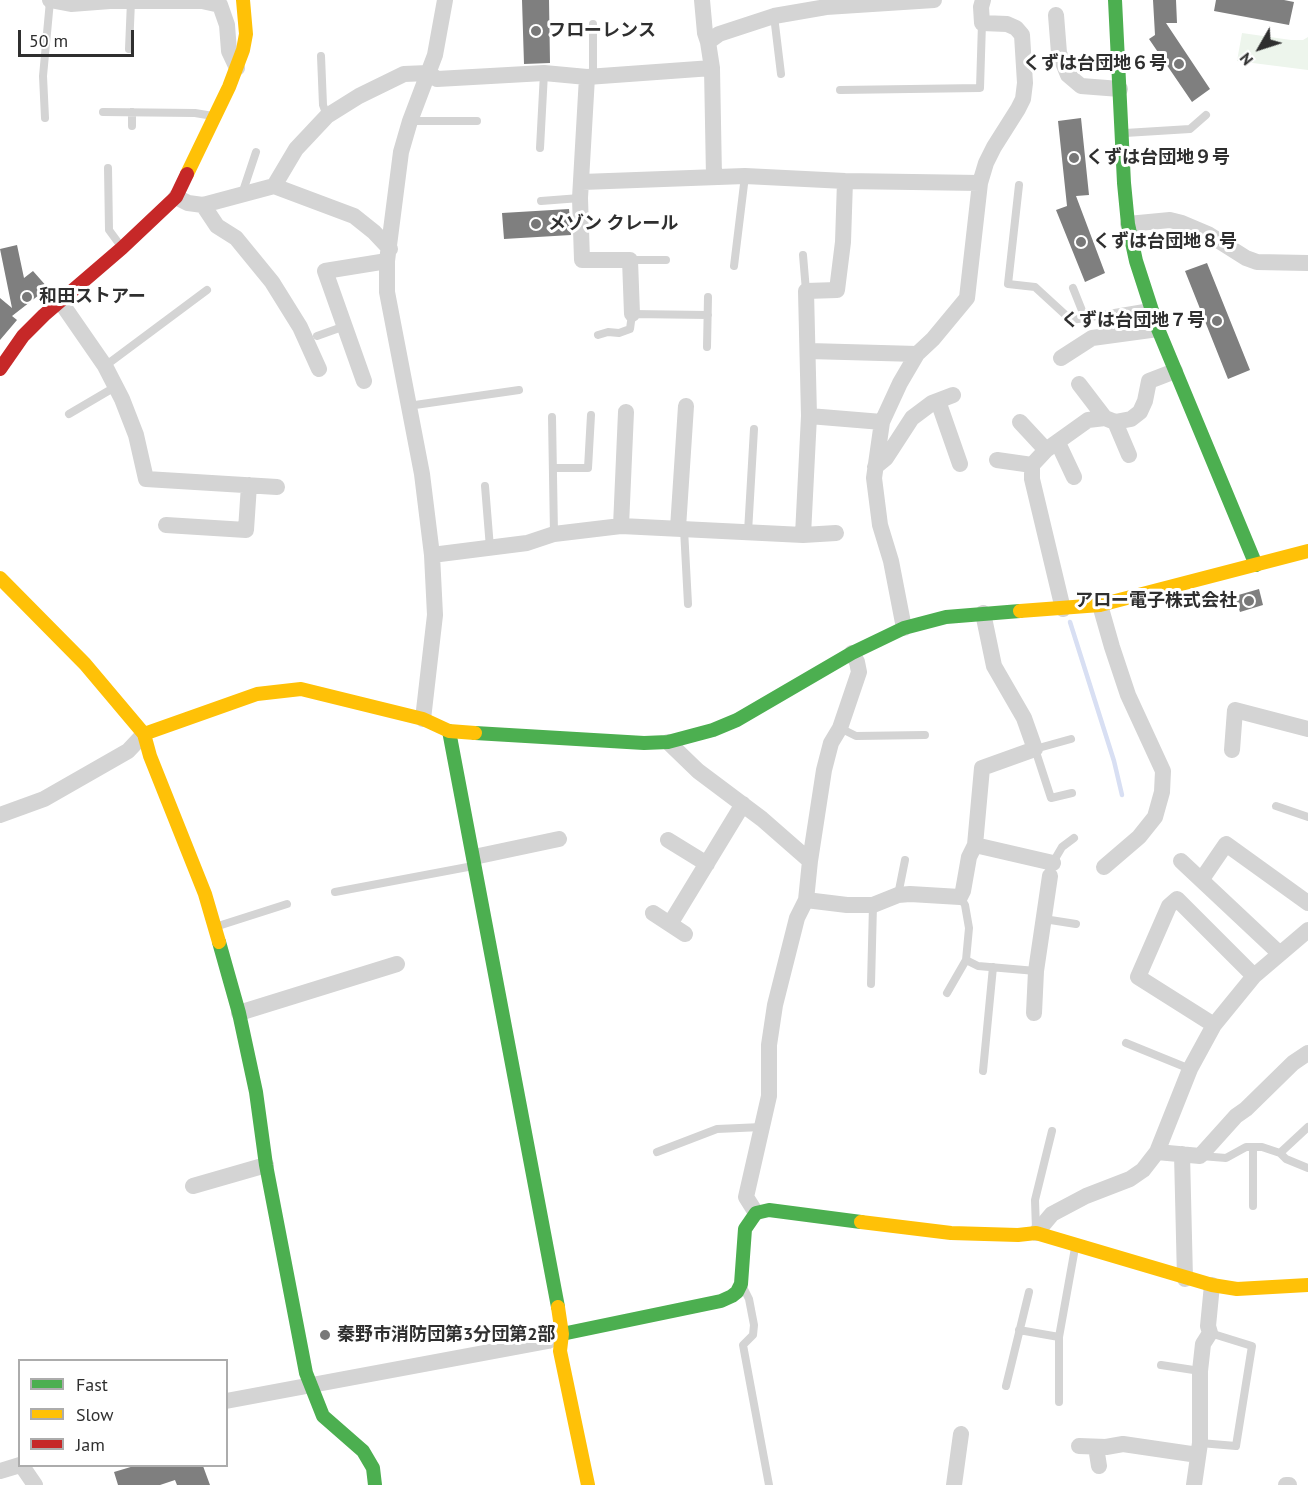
<!DOCTYPE html>
<html>
<head>
<meta charset="utf-8">
<style>
	body { margin:0 }
	#map { position:relative; width:1308px; height:1485px; overflow:hidden; background:#fff; font-family:"PT Sans",sans-serif }
	canvas { display:block }
	.legend { position:absolute; left:18px; top:1359px; width:210px; height:108px; box-sizing:border-box; background:#fff; border:2px solid #acacac; margin:0; padding:8px 10px; list-style:none; font-size:18px; color:#2f2f2f }
	.legend li { display:flex; align-items:center; gap:12px; height:30px }
	.legend b { width:30px; border:2px solid #acacac }
	.north { position:absolute; left:1230px; top:18px; width:60px; height:60px; -webkit-text-stroke:4px #fff; paint-order:stroke; rotate:231deg; font-size:16px; font-weight:700; line-height:24px; text-align:center; color:#2f2f2f }
	.north::after { content:''; display:block; margin:auto; width:21px; height:27px; background:#2f2f2f; clip-path:polygon(50% 0,100% 100%,50% 72%,0 100%) }
	.scale { position:absolute; left:18px; top:30px; width:116px; height:27px; box-sizing:border-box; border:3px solid #2f2f2f; border-top:0; padding-left:8px; font-size:18px; line-height:21px; white-space:nowrap; color:#2f2f2f; -webkit-text-stroke:4px #fff; paint-order:stroke }
</style>
</head>
<body>
<div id="map">
<canvas width="1308" height="1485"></canvas>
<ul class="legend">
<li><b style="height:8px;background:#4caf50"></b>Fast</li>
<li><b style="height:8px;background:#ffc107"></b>Slow</li>
<li><b style="height:8px;background:#c62828"></b>Jam</li>
</ul>
<div class="north">N</div>
<div class="scale">50 m</div>
</div>
<script>
const ctx = document.querySelector('canvas').getContext('2d');
ctx.lineJoin = 'round';
function fillPath(path, color) { ctx.fillStyle = color; ctx.fill(path, 'evenodd'); }
const poly = rows => new Path2D(rows.map(r => 'M' + r).join(''));
function stroke(path, color, width, dash) { ctx.strokeStyle = color; ctx.lineWidth = width; ctx.lineCap = dash ? 'butt' : 'round'; ctx.setLineDash(dash || []); ctx.stroke(path); }
function write(font, color, halo, rows, align = 'center') {
  ctx.font = font + ' "PT Sans","Noto Sans JP",sans-serif'; ctx.lineWidth = 6; ctx.setLineDash([]); ctx.textBaseline = 'middle'; ctx.strokeStyle = halo; ctx.fillStyle = color; for (const [text, x, y, turn = 0] of rows) {
    ctx.save(); ctx.translate(x, y); ctx.rotate((+turn || 0) * Math.PI / 180); ctx.textAlign = isNaN(turn) ? turn : align; if (halo) ctx.strokeText(text, 0, 0); ctx.fillText(text, 0, 0); ctx.restore();
  }
}
const green = poly([
	[1242,33,1291,40,1303,40,1308,37,1308,70,1237,61]
]);
const stream = poly([
	[1070,622,1114,761,1122,795]
]);
const building = poly([
	[522,0,549,0,550,63,524,64],
	[1153,0,1176,0,1177,23,1166,23,1210,89,1192,102,1149,39,1155,35],
	[1216,0,1284,0,1294,2,1289,25,1214,11],
	[1081,118,1089,195,1076,196,1105,273,1085,282,1056,210,1067,206,1058,121],
	[569,209,571,235,504,239,502,213],
	[17,245,24,278,33,271,48,288,12,316,17,320,0,340,0,298,12,308,0,249],
	[1207,263,1250,370,1228,379,1185,271],
	[1259,589,1263,605,1240,612,1235,596],
	[134,1466,203,1466,210,1485,177,1485,175,1480,160,1485,118,1485,114,1472]
]);
const lane = poly([
	[774,16,781,74],
	[129,49,131,1],
	[321,56,323,105,327,116],
	[593,77,593,24],
	[840,90,980,88,982,23],
	[103,112,195,113,213,116],
	[132,112,132,126],
	[45,118,43,76,50,1],
	[410,121,477,121],
	[1125,133,1190,129,1206,115],
	[540,148,544,73],
	[108,168,109,230,120,245],
	[1019,185,1008,284,1035,287,1071,320,1085,318],
	[242,194,256,152],
	[541,201,580,198],
	[803,255,806,291],
	[630,260,666,260],
	[734,266,745,176],
	[1073,288,1085,318,1150,307],
	[598,335,608,332,619,333,630,329,632,314,708,315],
	[317,336,345,326],
	[707,347,708,297],
	[105,366,207,290],
	[408,406,519,390],
	[69,414,115,387],
	[552,417,554,534],
	[553,468,588,468,591,415],
	[485,486,490,548],
	[684,529,688,604],
	[748,532,754,429],
	[840,728,856,736,925,735],
	[1071,739,1035,749,1051,798,1072,793],
	[1276,806,1308,817],
	[1052,864,1062,847,1074,838],
	[335,892,473,866],
	[898,895,905,860],
	[960,897,965,905,969,928,966,960,978,966,1036,971],
	[1044,919,1076,924],
	[215,927,287,904],
	[871,984,873,905],
	[947,993,966,960],
	[1126,1043,1190,1069],
	[983,1071,993,967],
	[1253,1147,1253,1206],
	[657,1152,717,1129,762,1127],
	[1280,1153,1308,1127],
	[1201,1156,1226,1158,1246,1147,1262,1147,1280,1153,1286,1159,1308,1168],
	[1036,1230,1035,1200,1052,1131],
	[743,1287,749,1299,754,1325,753,1335,743,1345,769,1485],
	[1019,1330,1059,1337],
	[1161,1365,1200,1371],
	[1006,1386,1029,1292],
	[1059,1402,1059,1337,1075,1248],
	[1200,1443,1236,1446,1252,1346,1210,1333]
]);
const street = poly([
	[50,0,71,4,110,1,202,1,220,5,227,25,229,51,237,68],
	[702,0,705,33,708,42,712,68,714,177],
	[1056,15,1059,53,1068,75,1081,86,1120,89],
	[708,42,719,34,774,16,826,7,934,0],
	[587,77,580,198,582,260,630,260,632,314],
	[582,182,745,176,845,181,980,183],
	[274,186,296,149,327,116,359,96,404,74,428,73,437,79,544,73,587,77,712,68],
	[176,197,188,203,203,205,274,186,354,216,374,232,390,249],
	[203,205,217,226,236,238,272,282,300,327,319,369],
	[1128,224,1170,220,1182,223,1208,234,1246,258,1257,262,1308,263],
	[60,301,105,366,122,399,136,435,146,479,277,487],
	[809,351,917,354],
	[1061,358,1092,338,1158,329],
	[364,381,325,271,387,261],
	[1079,384,1105,418],
	[938,401,960,464],
	[809,416,882,422],
	[1020,422,1046,450],
	[1115,422,1129,455],
	[1058,443,1074,477],
	[997,460,1032,465],
	[875,467,886,458,912,418,932,403,953,395],
	[166,525,246,530,249,485],
	[621,526,626,412],
	[678,528,686,406],
	[803,535,809,416,806,291,837,290,843,242,845,181],
	[432,555,527,543,554,534,621,526,803,535,836,533],
	[1100,605,1112,647,1128,695,1163,771,1162,792,1155,817,1139,837,1104,867],
	[1063,609,1032,479,1032,465,1046,450,1088,420,1105,418,1115,422,1131,419,1140,412,1145,401,1149,381,1175,371],
	[904,628,891,561,880,525,874,478,882,422,900,383,917,354,933,339,967,298,980,183,986,163,994,147,1018,109,1023,99,1025,83,1022,35,1016,28,1007,24,982,23,981,7,983,0],
	[423,719,435,615,432,555,422,474,387,292,387,261,401,152,410,121,435,55,445,0],
	[668,742,698,771,762,819,810,861],
	[1232,750,1235,710,1308,729],
	[0,815,44,799,128,751,144,734],
	[668,840,707,864],
	[975,845,1053,863],
	[474,857,559,839],
	[1181,861,1279,953],
	[1202,879,1226,844,1308,903],
	[806,900,847,905,873,905,898,895,910,894,960,897,963,891,969,857,975,845,982,768,1035,749,1024,718,994,666,983,613],
	[653,913,685,934],
	[670,924,743,804],
	[239,1013,397,964],
	[1034,1013,1036,971,1050,876],
	[1214,1025,1138,977,1169,906,1177,899,1254,976],
	[1157,1152,1200,1156,1236,1116,1246,1109,1293,1063,1308,1053],
	[1182,1154,1185,1279],
	[193,1186,266,1165],
	[756,1213,746,1197,769,1096,769,1045,775,1005,797,918,806,900,810,861,824,770,831,743,840,728,859,672,857,662,852,653],
	[1036,1233,1052,1214,1086,1196,1130,1179,1143,1170,1157,1152,1190,1069,1214,1025,1254,976,1308,930],
	[226,1401,548,1341,562,1334],
	[1079,1446,1106,1447,1123,1444,1198,1455],
	[1096,1447,1099,1466],
	[22,1466,35,1485],
	[0,1471,20,1465],
	[954,1485,961,1434],
	[1194,1485,1200,1443,1200,1371,1203,1344,1210,1333,1208,1326,1212,1285],
	[1286,1485,1289,1485]
]);
const fast = poly([
	[1115,0,1124,183,1128,224,1136,261,1158,329,1256,565],
	[449,731,558,1307],
	[475,733,644,743,668,742,713,730,737,720,852,653,904,628,946,617,1020,611],
	[219,942,239,1013,256,1092,266,1165,306,1373,323,1416,363,1451,373,1468,375,1485],
	[562,1334,721,1301,732,1296,737,1292,741,1284,745,1229,756,1213,769,1210,861,1222]
]);
const slow = poly([
	[187,174,229,87,243,50,246,34,243,0],
	[0,578,85,664,144,734,150,756,205,894,219,942],
	[1020,611,1100,605,1308,551],
	[144,734,257,694,301,689,423,719,449,731,475,733],
	[861,1222,951,1233,1018,1235,1036,1233,1212,1285,1237,1289,1308,1285],
	[558,1307,562,1334,560,1351,588,1485]
]);
const jam = poly([
	[0,369,23,336,44,315,122,248,176,197,187,174]
]);
const markers = [
	[536,31,6,"#787878"],
	[1179,64,6,"#787878"],
	[1074,158,6,"#787878"],
	[536,224,6,"#787878"],
	[1081,242,6,"#787878"],
	[27,297,6,"#787878"],
	[1217,321,6,"#787878"],
	[1249,601,6,"#787878"],
	[325,1335,6,"#787878"]
];
const poiNames = [
	["フローレンス",548,31],
	["くずは台団地６号",1167,64,"right"],
	["くずは台団地９号",1086,158],
	["メゾン クレール",548,224],
	["くずは台団地８号",1093,242],
	["和田ストアー",39,297],
	["くずは台団地７号",1205,321,"right"],
	["アロー電子株式会社",1237,601,"right"],
	["秦野市消防団第3分団第2部",337,1335]
];
fillPath(green, '#edf5ec');
stroke(stream, '#d8dff3', 4.5);
fillPath(building, '#7f7f7f');
stroke(lane, '#d4d4d4', 8);
stroke(street, '#d4d4d4', 16);
stroke(fast, '#4caf50', 14);
stroke(slow, '#ffc107', 14);
stroke(jam, '#c62828', 14);
for (const [x, y, r, color] of markers) { const dot = new Path2D(); dot.arc(x, y, r, 0, 2 * Math.PI); ctx.fillStyle = color; ctx.fill(dot); stroke(dot, '#fff', 2); }
write('bold 18px', '#2f2f2f', '#fff', poiNames, 'left');
</script>
</body>
</html>
